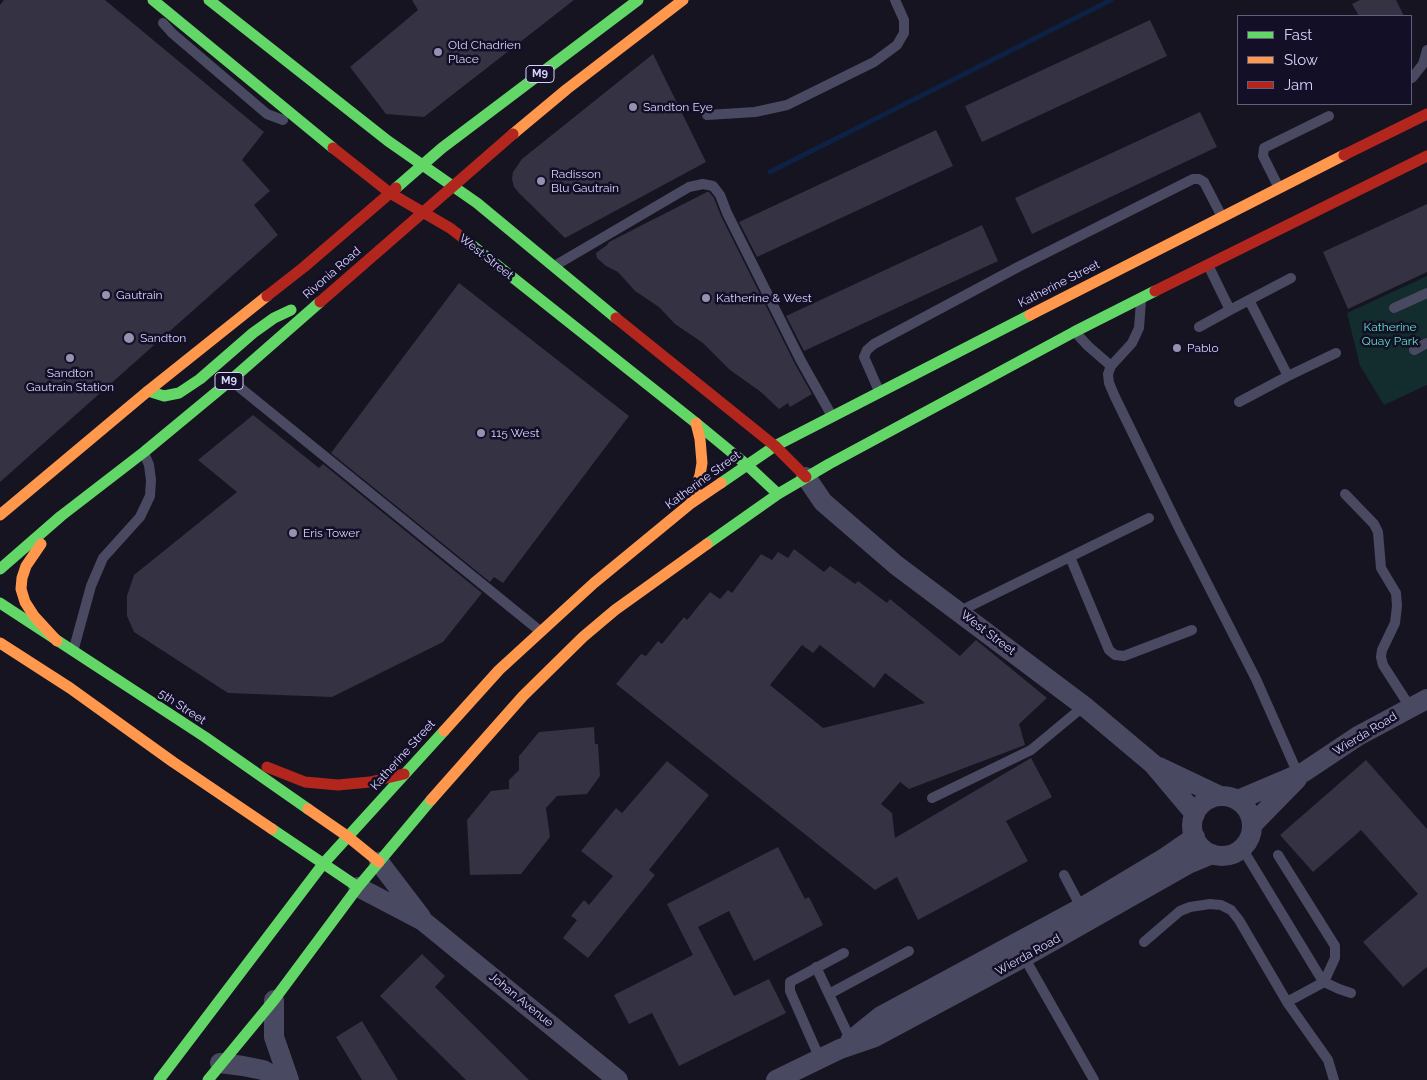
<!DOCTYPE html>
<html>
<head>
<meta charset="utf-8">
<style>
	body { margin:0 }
	#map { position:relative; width:1427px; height:1080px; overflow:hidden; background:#161421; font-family:Raleway,sans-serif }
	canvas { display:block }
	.legend { position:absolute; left:1237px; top:15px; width:175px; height:90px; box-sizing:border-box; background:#130f26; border:1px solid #625e7d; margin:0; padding:6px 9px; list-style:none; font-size:15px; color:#d9d4ff }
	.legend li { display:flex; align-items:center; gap:10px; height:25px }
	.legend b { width:25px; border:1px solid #625e7d }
</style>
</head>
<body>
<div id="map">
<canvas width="1427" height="1080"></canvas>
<ul class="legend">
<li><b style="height:6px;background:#63d668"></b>Fast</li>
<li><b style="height:6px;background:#ff974d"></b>Slow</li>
<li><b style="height:6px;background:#b3261e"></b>Jam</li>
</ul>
</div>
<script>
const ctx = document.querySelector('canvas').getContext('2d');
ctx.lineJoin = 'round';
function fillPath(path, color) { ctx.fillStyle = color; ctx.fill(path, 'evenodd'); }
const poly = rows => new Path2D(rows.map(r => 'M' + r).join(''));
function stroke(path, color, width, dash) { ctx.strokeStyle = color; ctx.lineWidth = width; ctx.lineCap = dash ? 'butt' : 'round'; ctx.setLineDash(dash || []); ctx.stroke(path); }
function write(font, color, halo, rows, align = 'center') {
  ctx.font = font + ' Raleway,sans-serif'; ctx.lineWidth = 5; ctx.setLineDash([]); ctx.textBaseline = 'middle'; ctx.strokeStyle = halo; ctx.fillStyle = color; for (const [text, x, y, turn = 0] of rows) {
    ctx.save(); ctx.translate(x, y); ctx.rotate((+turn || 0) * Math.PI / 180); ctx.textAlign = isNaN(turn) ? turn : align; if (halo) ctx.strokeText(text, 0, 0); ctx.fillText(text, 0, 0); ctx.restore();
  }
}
const green = poly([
	[1427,276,1427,385,1384,405,1360,366,1347,313]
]);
const stream = poly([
	[770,172,1111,0]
]);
const building = poly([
	[4,0,105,0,264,132,242,160,270,191,254,205,278,235,0,482,0,5],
	[412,0,574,0,424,117,386,114,350,67,418,10],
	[1360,0,1396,0,1404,16,1359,16,1352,4],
	[1150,20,1167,56,982,142,965,106],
	[653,54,706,162,565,238,519,193,514,187,512,179,513,172,522,159],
	[1200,112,1217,147,1032,234,1015,198],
	[936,130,953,166,757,257,739,222],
	[707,192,709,192,714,198,721,216,795,364,812,394,790,407,788,403,779,409,761,392,730,370,703,343,675,324,659,307,635,291,618,272,606,266,597,258,596,253,607,245,609,242],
	[1427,204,1427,272,1348,309,1323,252],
	[982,225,998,261,804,351,786,316],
	[459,283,629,416,503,583,494,577,490,582,331,453],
	[253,415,319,468,323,464,482,593,443,642,332,697,228,693,134,632,127,616,127,596,134,575,237,492,198,460],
	[794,549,824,572,830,566,855,584,858,581,887,603,890,599,960,656,976,640,1047,698,1019,724,1025,745,909,789,900,782,881,804,892,813,895,838,1031,758,1052,797,1006,821,1028,861,918,920,897,877,875,890,616,684,641,654,646,656,658,641,662,644,684,617,687,620,710,592,720,599,728,590,732,593,761,554,772,560,778,552,788,558],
	[802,645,813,653,820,645,874,688,885,673,925,703,823,728,770,685],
	[594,727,595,744,598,744,600,776,587,794,557,796,546,808,550,837,521,874,470,875,467,820,491,791,509,789,509,780,519,770,519,756,539,732],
	[1366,760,1427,829,1427,967,1403,987,1363,942,1418,894,1361,830,1313,872,1280,835],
	[667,761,709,795,649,870,655,875,588,958,563,938,577,920,571,916,584,900,589,905,613,876,581,851,616,808,622,813],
	[778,847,805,899,809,897,823,925,754,961,729,911,698,927,734,996,769,979,786,1013,679,1066,652,1013,629,1024,614,995,693,955,667,904],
	[422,954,445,976,435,987,529,1080,466,1080,380,996],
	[362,1021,398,1080,362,1080,336,1037]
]);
const lane = poly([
	[163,23,172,33,267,114,283,120],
	[1412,78,1423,64,1427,50],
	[707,115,755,112,787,105,874,62,897,45,904,33,904,20,895,0],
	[1278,186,1263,156,1264,148,1329,116],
	[556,265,689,187,703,184,713,186,720,195,727,213,801,361,832,416],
	[1208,265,1230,310,1291,278],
	[1249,300,1288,376,1336,353],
	[1141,301,1139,328,1132,343,1111,366,1108,374,1109,383,1115,397,1179,528,1256,679,1298,774],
	[1394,308,1427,293],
	[1199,327,1230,310],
	[1075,332,1088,346,1111,366],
	[1414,350,1427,343],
	[233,382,540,631],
	[879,391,864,357,867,350,874,344,1018,267,1193,179,1199,179,1204,182,1221,215],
	[1239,402,1288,376],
	[1345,494,1374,524,1378,532,1381,568,1396,593,1397,606,1395,623,1382,650,1381,657,1383,665,1410,707],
	[1070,557,1109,650,1115,655,1124,656,1192,630],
	[958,612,1149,518],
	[74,648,91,586,103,558,140,517,150,496,151,480,149,465,144,453],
	[932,798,1031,750,1084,706],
	[1242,848,1319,975,1324,982,1339,989,1351,993],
	[1278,855,1335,946,1335,958,1324,982,1287,1002],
	[1064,875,1083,911],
	[1144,942,1180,911,1190,907,1210,904,1221,905,1231,910,1239,920,1287,1002,1328,1060,1334,1080],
	[1024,957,1094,1080],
	[816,967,852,1043],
	[829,994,909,951],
	[820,1059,790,991,790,982,844,953]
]);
const street = poly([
	[806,477,823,502,896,565,1084,706,1153,764,1195,814],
	[1159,767,1220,796],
	'1192 826a30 30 0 1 1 60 0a30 30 0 1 1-60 0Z',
	[1238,800,1304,772,1358,736,1427,699],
	[1253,824,1297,779],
	[379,862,421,917],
	[358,887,423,921,618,1080],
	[274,1000,274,1037,289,1080],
	[850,1041,881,1016,1081,908,1166,857,1195,837],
	[220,1063,243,1066,263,1070,281,1080],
	[776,1080,840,1049,875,1037,1024,957,1188,864,1212,854]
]);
const fast = poly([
	[153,0,333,148],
	[209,0,388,141,477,203,616,318],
	[396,188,442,148,638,0],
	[463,238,696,423,747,465,778,494],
	[148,391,164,396,179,393,200,379,253,333,274,318,291,310],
	[721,483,775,446,1030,315],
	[707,544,778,494,829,464,1074,332,1155,291],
	[0,569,61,516,144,452,231,380,320,302],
	[0,603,205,737,308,809],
	[272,829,358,887],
	[159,1080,323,864,444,731],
	[208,1080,274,1000,358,887,431,800]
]);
const slow = poly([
	[513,134,567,89,683,0],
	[1030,315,1344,155],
	[690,504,700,475,702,463,700,439,696,423],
	[0,515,148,391,267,296],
	[41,544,26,566,22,578,21,589,25,602,34,616,57,641],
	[0,643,70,688,173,762,272,829],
	[444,731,499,670,594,583,690,504,721,483],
	[431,800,523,696,583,637,615,610,707,544],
	[308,809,347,836,379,862]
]);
const jam = poly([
	[333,148,390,193,450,228,463,238],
	[1344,155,1427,114],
	[1155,291,1427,156],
	[267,296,304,267,396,188],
	[320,302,513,134],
	[616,318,775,446,806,477],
	[267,767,305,782,338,785,370,782,404,774]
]);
const markers = [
	[438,52,5,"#9591b1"],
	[633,107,5,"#9591b1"],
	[541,181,5,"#9591b1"],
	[106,295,5,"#9591b1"],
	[706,298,5,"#9591b1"],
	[129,338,6,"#9591b1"],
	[1177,348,5,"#9591b1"],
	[70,358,5,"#9591b1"],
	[481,433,5,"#9591b1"],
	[293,533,5,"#9591b1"]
];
const shields = [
	[540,74,28],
	[229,381,28]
];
const shieldNames = [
	["M9",540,74],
	["M9",229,381]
];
const poiNames = [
	["Old Chadrien",448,45],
	["Place",448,59],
	["Sandton Eye",643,107],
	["Radisson",551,174],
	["Blu Gautrain",551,188],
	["Gautrain",116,295],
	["Katherine & West",716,298],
	["Sandton",140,338],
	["Pablo",1187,348],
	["Sandton",70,373,"center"],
	["Gautrain Station",70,387,"center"],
	["115 West",491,433],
	["Eris Tower",303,533]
];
const streetNames = [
	["West Street",486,257,38],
	["Rivonia Road",332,273,-41],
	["Katherine Street",1059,284,-27],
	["Katherine Street",703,480,-36],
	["West Street",988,633,37],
	["5th Street",182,707,33],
	["Wierda Road",1365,734,-31],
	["Katherine Street",403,755,-48],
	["Wierda Road",1028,955,-29],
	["Johan Avenue",521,1000,39]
];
const parkNames = [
	["Katherine",1390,327],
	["Quay Park",1390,341]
];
fillPath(green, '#132c2d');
stroke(stream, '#0d2144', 5);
fillPath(building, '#343243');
stroke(lane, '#4a4962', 10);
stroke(street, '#4a4962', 20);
stroke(fast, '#63d668', 11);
stroke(slow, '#ff974d', 11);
stroke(jam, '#b3261e', 11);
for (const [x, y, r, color] of markers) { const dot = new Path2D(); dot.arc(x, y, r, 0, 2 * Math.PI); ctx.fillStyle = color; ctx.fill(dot); stroke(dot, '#130f26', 2); }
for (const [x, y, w] of shields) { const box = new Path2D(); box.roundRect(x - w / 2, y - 8.5, w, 17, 4); ctx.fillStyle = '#130f26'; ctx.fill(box); stroke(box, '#d9d4ff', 1); }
write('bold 11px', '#d9d4ff', null, shieldNames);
write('12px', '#d9d4ff', '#130f26', poiNames, 'left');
write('12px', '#d9d4ff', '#130f26', streetNames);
write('12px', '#5fe0c0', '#130f26', parkNames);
</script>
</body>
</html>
